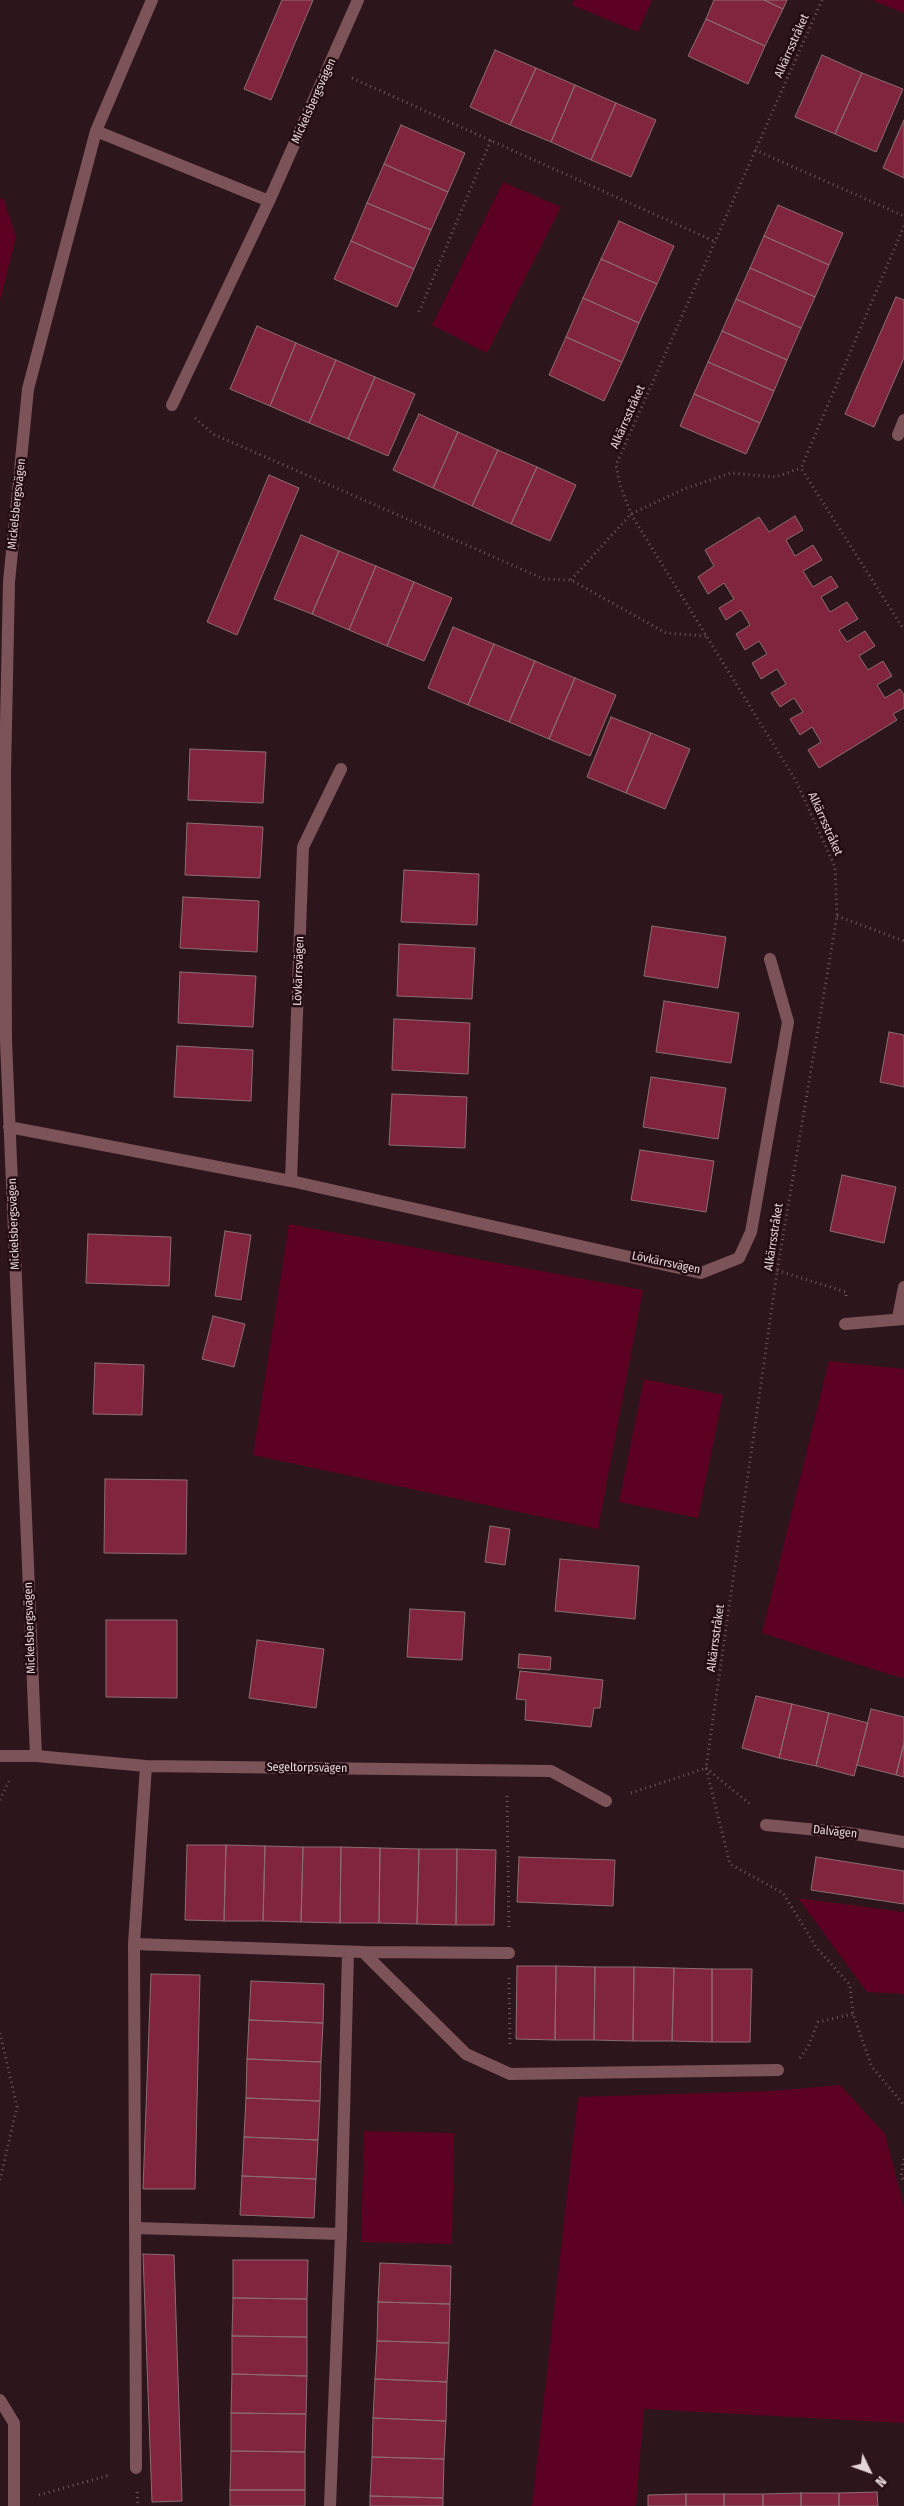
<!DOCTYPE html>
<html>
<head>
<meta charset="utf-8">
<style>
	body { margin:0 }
	#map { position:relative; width:904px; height:2506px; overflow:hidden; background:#2d161b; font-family:"Fira Sans Condensed",sans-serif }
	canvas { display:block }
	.north { position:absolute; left:844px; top:2446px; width:50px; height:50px; -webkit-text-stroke:4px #230d12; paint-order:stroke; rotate:132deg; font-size:14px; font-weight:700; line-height:20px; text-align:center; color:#e7d6d8 }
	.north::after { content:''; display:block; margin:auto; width:18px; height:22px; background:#e7d6d8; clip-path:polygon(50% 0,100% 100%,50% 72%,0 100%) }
</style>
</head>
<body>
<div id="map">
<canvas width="904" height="2506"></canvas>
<div class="north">N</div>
</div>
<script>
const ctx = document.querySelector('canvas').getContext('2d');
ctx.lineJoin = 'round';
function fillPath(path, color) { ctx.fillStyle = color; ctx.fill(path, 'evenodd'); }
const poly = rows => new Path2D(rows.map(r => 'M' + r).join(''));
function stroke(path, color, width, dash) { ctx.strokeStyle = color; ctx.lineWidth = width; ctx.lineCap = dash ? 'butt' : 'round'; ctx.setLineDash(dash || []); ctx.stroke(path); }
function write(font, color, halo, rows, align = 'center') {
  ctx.font = font + ' "Fira Sans Condensed",sans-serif'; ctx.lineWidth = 5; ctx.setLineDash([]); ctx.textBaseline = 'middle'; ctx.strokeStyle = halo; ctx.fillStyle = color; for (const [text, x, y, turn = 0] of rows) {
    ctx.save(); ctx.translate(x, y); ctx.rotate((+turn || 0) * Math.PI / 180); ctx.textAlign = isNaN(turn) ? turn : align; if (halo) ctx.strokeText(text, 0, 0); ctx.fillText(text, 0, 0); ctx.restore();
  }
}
const green = poly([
	[574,0,652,0,638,32,572,5],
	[872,0,904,0,904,13],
	[503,182,561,207,487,353,432,325],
	[0,198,4,200,16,237,0,301],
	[289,1224,643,1290,598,1529,253,1455],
	[829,1361,904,1369,904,1678,888,1674,762,1633],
	[644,1379,723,1395,698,1518,619,1502],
	[798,1898,904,1912,904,1994,867,1992],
	[840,2085,885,2134,904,2207,904,2423,644,2409,636,2506,532,2506,578,2097,771,2091],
	[364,2131,454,2133,452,2244,361,2242]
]);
const building = poly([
	[282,0,313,0,271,100,244,89,282,0],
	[714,0,764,0,783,9,765,46,706,19,714,0],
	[764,0,787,0,783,9,764,0],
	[706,19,765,46,748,84,688,56,706,19],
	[495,50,536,68,510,125,470,107,495,50],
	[822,55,862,73,835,134,795,117,822,55],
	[536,68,575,85,551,142,510,125,536,68],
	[862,73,903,89,876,152,835,134,862,73],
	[575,85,616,103,591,160,551,142,575,85],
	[616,103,656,120,631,177,591,160,616,103],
	[904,120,904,178,883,168,904,120],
	[401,125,465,153,448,192,384,164,401,125],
	[384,164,448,192,431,230,367,203,384,164],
	[367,203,431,230,414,269,351,241,367,203],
	[778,205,843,233,829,265,764,236,778,205],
	[619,221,674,246,657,284,601,259,619,221],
	[764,236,829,265,815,297,750,268,764,236],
	[351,241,414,269,397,307,334,279,351,241],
	[601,259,657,284,639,323,583,298,601,259],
	[750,268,815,297,801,328,736,299,750,268],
	[896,297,904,300,904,358,874,427,845,414,896,297],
	[583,298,639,323,622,362,566,337,583,298],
	[736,299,801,328,787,360,722,331,736,299],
	[257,326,296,343,270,406,230,389,257,326],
	[722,331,787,360,774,391,708,362,722,331],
	[566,337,622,362,604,401,549,375,566,337],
	[296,343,336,360,309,423,270,406,296,343],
	[336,360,375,377,348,439,309,423,336,360],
	[708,362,774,391,760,423,694,394,708,362],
	[375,377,415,394,388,456,348,439,375,377],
	[694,394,760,423,746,454,680,426,694,394],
	[419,414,458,432,433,488,393,470,419,414],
	[458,432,498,450,472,506,433,488,458,432],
	[498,450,537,467,511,524,472,506,498,450],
	[537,467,576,485,550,541,511,524,537,467],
	[269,475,299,488,237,635,207,622,269,475],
	[795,516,803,530,786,540,795,556,813,545,822,560,803,571,813,587,831,576,838,587,821,597,830,612,847,602,858,619,839,630,847,642,865,631,875,646,859,656,868,670,883,661,892,676,877,685,885,698,900,689,904,695,904,708,893,714,897,720,819,768,808,750,821,742,812,727,800,735,790,719,803,712,794,698,780,707,771,693,786,684,777,669,761,679,752,663,767,654,759,641,745,650,736,634,750,625,741,610,726,620,719,608,734,599,724,583,708,594,698,577,714,566,705,550,759,517,769,532,795,516],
	[301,535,339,551,312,614,274,599,301,535],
	[339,551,376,566,349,630,312,614,339,551],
	[376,566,414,582,387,646,349,630,376,566],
	[414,582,452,598,424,661,387,646,414,582],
	[453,627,494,644,468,705,428,688,453,627],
	[494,644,535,661,509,722,468,705,494,644],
	[535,661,575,678,549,739,509,722,535,661],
	[575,678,616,695,590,756,549,739,575,678],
	[611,717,651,733,626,793,587,777,611,717],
	[651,733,690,749,665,809,626,793,651,733],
	[190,749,266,752,263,803,188,800,190,749],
	[187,823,263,827,260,878,185,875,187,823],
	[404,870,479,874,477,925,401,922,404,870],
	[183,897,259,901,257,952,180,948,183,897],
	[652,926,726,937,718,988,644,976,652,926],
	[399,944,475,948,472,999,397,996,399,944],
	[180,972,256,976,253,1027,178,1023,180,972],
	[664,1001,739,1013,731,1063,656,1052,664,1001],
	[394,1019,470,1023,468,1074,392,1070,394,1019],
	[889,1032,904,1035,904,1087,880,1082,889,1032],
	[177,1046,253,1050,251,1101,174,1097,177,1046],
	[651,1077,726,1088,718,1139,643,1127,651,1077],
	[392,1094,467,1097,465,1148,389,1145,392,1094],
	[640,1150,714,1161,706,1212,631,1200,640,1150],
	[842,1175,896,1187,884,1243,830,1231,842,1175],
	[225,1231,251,1235,241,1300,215,1296,225,1231],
	[88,1234,171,1237,169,1286,86,1283,88,1234],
	[213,1316,245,1324,234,1367,202,1359,213,1316],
	[95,1363,144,1365,142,1415,93,1414,95,1363],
	[105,1479,187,1480,186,1554,104,1553,105,1479],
	[490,1526,510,1529,505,1565,485,1562,490,1526],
	[560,1559,639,1566,635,1619,555,1611,560,1559],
	[410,1609,465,1612,462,1660,407,1657,410,1609],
	[106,1620,177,1620,177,1698,106,1697,106,1620],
	[257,1640,324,1649,316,1708,249,1698,257,1640],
	[519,1654,551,1657,550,1670,518,1668,519,1654],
	[520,1671,603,1680,600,1708,594,1708,591,1727,525,1720,526,1700,516,1699,520,1671],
	[756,1696,792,1704,779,1758,742,1748,756,1696],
	[792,1704,829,1713,816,1766,779,1758,792,1704],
	[871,1709,904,1717,904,1743,896,1775,857,1765,871,1709],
	[829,1713,868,1723,854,1776,816,1766,829,1713],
	[904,1743,904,1777,896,1775,904,1743],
	[187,1845,226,1845,224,1921,185,1920,187,1845],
	[226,1845,265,1846,263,1921,224,1921,226,1845],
	[265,1846,303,1847,301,1922,263,1921,265,1846],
	[303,1847,341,1847,340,1923,301,1922,303,1847],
	[341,1847,380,1848,379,1923,340,1923,341,1847],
	[380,1848,419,1849,417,1924,379,1923,380,1848],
	[419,1849,457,1849,456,1925,417,1924,419,1849],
	[457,1849,496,1850,494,1925,456,1925,457,1849],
	[519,1857,615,1860,613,1906,517,1902,519,1857],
	[816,1857,904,1871,904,1904,811,1890,816,1857],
	[517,1966,556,1966,555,2040,516,2039,517,1966],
	[556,1966,595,1967,594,2040,555,2040,556,1966],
	[595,1967,634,1967,633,2041,594,2040,595,1967],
	[634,1967,674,1968,672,2041,633,2041,634,1967],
	[674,1968,712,1969,712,2042,672,2041,674,1968],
	[712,1969,752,1969,750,2042,712,2042,712,1969],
	[151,1974,200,1975,195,2189,143,2189,151,1974],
	[251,1981,324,1984,323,2023,249,2020,251,1981],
	[249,2020,323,2023,321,2062,247,2059,249,2020],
	[247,2059,321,2062,320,2101,246,2098,247,2059],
	[246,2098,320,2101,318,2140,244,2137,246,2098],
	[244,2137,318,2140,316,2179,242,2176,244,2137],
	[242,2176,316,2179,314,2218,240,2215,242,2176],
	[143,2254,174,2255,182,2501,152,2502,143,2254],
	[233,2260,308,2260,307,2299,233,2298,233,2260],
	[380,2263,451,2266,450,2304,378,2302,380,2263],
	[233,2298,307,2299,307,2337,232,2336,233,2298],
	[378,2302,450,2304,449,2343,377,2341,378,2302],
	[232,2336,307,2337,307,2376,232,2374,232,2336],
	[377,2341,449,2343,447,2382,375,2379,377,2341],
	[232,2374,307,2376,306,2414,231,2413,232,2374],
	[375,2379,447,2382,446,2421,373,2418,375,2379],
	[231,2413,306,2414,305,2452,231,2451,231,2413],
	[373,2418,446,2421,444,2459,372,2457,373,2418],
	[231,2451,305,2452,305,2490,230,2490,231,2451],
	[372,2457,444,2459,443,2498,370,2496,372,2457],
	[230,2490,305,2490,305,2506,230,2506,230,2490],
	[877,2492,878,2506,839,2506,839,2493,877,2492],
	[801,2493,839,2493,839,2506,801,2506,801,2493],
	[801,2493,801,2506,763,2506,763,2494,801,2493],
	[686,2494,686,2506,648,2506,648,2495,686,2494],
	[686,2494,724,2494,724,2506,686,2506,686,2494],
	[724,2494,763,2494,763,2506,724,2506,724,2494],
	[370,2496,443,2498,443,2506,370,2506,370,2496]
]);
const path = poly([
	[822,0,616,465,620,485,631,514,796,781,835,867,837,916,777,1272,706,1768,730,1864,783,1893,816,1947,850,1985,853,2014,872,2067,904,2105],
	[352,78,716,242],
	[755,150,904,216],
	[904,226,801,468,904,630],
	[419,312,491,140],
	[195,418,213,434,544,579,571,580,666,633,706,636],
	[571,580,631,514,684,489,731,473,776,477,801,468],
	[837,916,904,941],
	[763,1266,846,1292,846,1298],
	[706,1768,750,1804],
	[631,1793,706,1768],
	[507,1796,509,1927],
	[0,1800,9,1781],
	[509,1978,510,2045],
	[0,2033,17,2107,0,2180],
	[800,2058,808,2047,818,2022,853,2014],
	[904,2159,901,2176,904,2181],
	[137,2492,138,2506],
	[39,2495,110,2475]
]);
const minor = poly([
	[96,131,269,201],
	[172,405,269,201,358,0],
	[898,435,904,420],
	[9,1127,291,1181,701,1273,739,1258,751,1232,788,1022,770,959],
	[291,1181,303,847,341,769],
	[898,1318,904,1287],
	[845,1324,904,1319],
	[0,1756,36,1756,146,1766,551,1771,606,1801],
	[36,1756,6,1041,5,772,9,582,28,389,96,131,152,0],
	[766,1825,849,1833,904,1842],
	[134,1944,363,1952,509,1953],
	[363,1952,466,2054,510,2074,778,2070],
	[135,2228,341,2234],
	[0,2400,14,2423,14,2506],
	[136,2468,134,1944,146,1766],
	[330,2506,341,2234,348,1952]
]);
const streetNames = [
	["Alkärrsstråket",792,46,-66],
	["Mickelsbergsvägen",314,101,-66],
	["Alkärrsstråket",628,417,-66],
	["Mickelsbergsvägen",17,504,-84],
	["Alkärrsstråket",825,824,66],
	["Lövkärrsvägen",299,971,-88],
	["Mickelsbergsvägen",14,1224,-92],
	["Alkärrsstråket",774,1237,-81],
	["Lövkärrsvägen",666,1263,12],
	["Mickelsbergsvägen",30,1628,-92],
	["Alkärrsstråket",716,1638,-82],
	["Segeltorpsvägen",307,1768,1],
	["Dalvägen",835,1832,6]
];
fillPath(green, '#5d0123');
fillPath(building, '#81253e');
stroke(building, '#8b6d71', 1);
stroke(path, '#6c575b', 3, [1, 4]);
stroke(minor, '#7d535a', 12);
write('12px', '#e7d6d8', '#230d12', streetNames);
</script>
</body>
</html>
